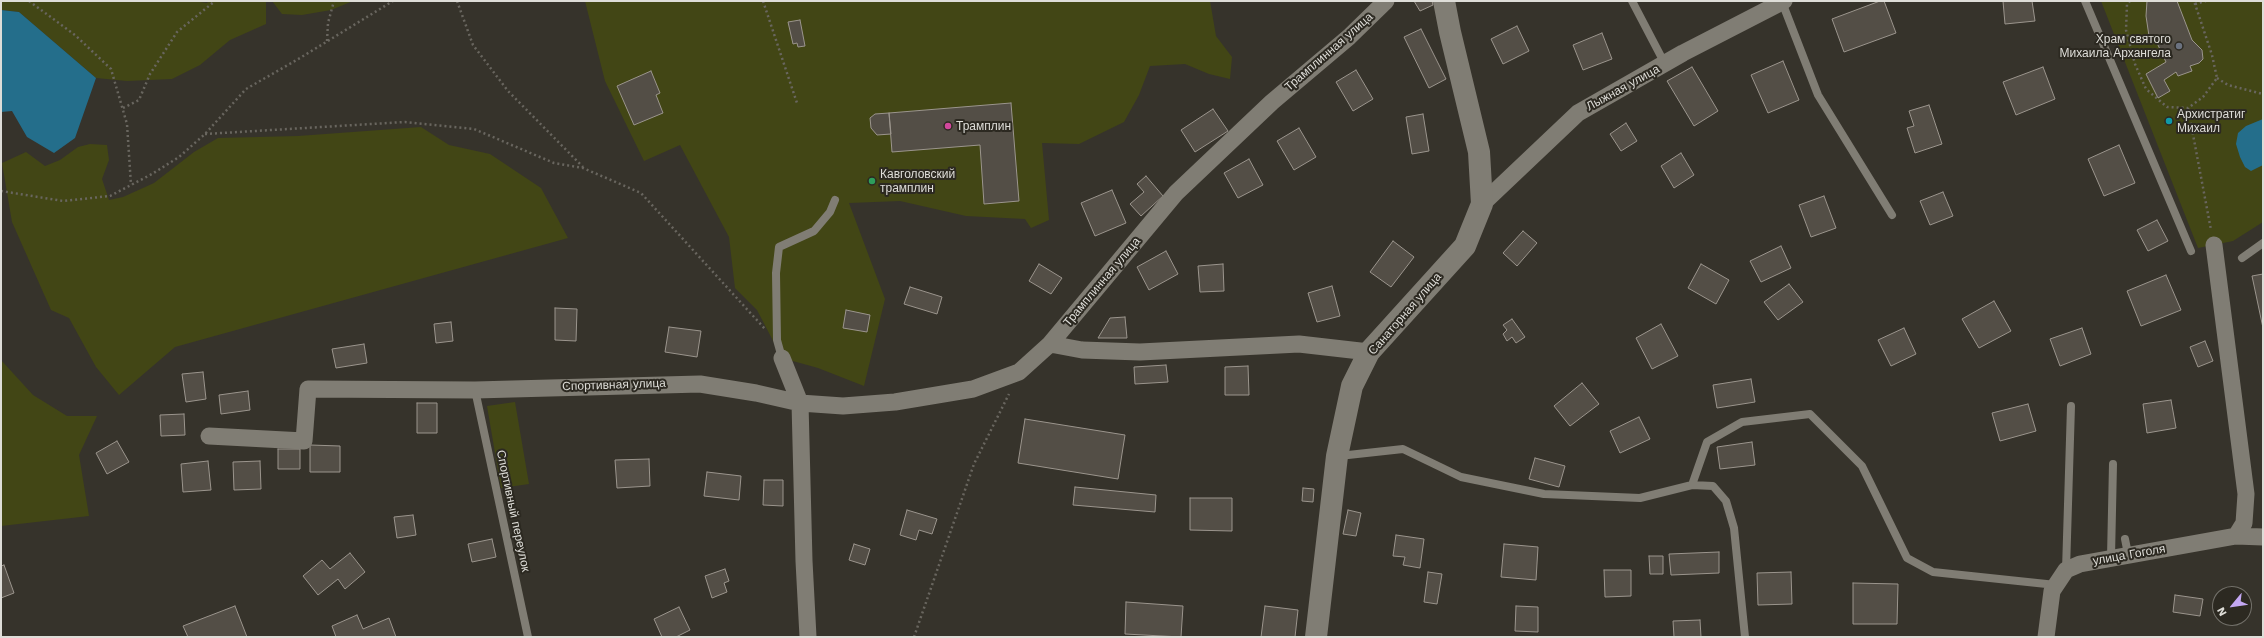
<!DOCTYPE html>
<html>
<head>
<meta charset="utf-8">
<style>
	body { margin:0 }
	#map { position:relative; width:2264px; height:638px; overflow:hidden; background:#36332b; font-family:"Work Sans",sans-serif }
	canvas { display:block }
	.frame { position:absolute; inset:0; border:2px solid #deddd8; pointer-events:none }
	.north { position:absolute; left:2212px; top:586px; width:40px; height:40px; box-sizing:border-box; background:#2c2921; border:1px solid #73716a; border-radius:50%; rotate:241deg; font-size:11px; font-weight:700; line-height:16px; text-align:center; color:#deddd8 }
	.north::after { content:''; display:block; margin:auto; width:14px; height:18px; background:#c3a7f2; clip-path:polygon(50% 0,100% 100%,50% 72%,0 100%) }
</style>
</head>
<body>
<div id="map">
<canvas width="2264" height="638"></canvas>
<div class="frame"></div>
<div class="north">N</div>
</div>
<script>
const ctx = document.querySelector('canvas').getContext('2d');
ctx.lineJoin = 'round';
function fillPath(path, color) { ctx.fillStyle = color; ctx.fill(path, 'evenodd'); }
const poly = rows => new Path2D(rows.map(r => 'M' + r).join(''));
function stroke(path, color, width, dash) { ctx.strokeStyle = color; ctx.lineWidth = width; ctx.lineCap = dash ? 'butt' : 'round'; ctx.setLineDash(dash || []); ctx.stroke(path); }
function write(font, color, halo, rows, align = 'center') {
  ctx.font = font + ' "Work Sans",sans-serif'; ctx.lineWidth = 4; ctx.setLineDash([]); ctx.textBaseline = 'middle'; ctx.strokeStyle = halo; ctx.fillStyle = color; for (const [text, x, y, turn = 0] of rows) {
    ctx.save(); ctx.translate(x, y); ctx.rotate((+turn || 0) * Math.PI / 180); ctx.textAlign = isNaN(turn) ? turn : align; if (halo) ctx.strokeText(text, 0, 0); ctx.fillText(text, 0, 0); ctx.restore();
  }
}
const green = poly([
	[1,1,194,1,207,3,209,1,264,1,266,2,266,24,230,40,200,65,172,79,127,81,96,78,19,12,1,10],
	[272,1,353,1,331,10,302,15,282,14],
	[585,1,1210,1,1216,36,1232,57,1230,79,1209,74,1185,64,1150,66,1139,95,1124,122,1079,144,1042,143,1049,220,1031,228,1025,219,966,216,900,201,849,203,885,299,864,386,818,368,782,358,757,310,735,288,729,237,680,145,644,161,605,81],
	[2101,1,2263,1,2263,222,2233,241,2198,248],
	[421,127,449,145,490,154,541,188,568,238,175,347,119,395,96,367,69,318,51,310,12,222,2,163,26,152,45,166,60,160,78,147,90,144,107,145,109,160,102,179,109,200,123,197,154,183,194,152,218,138,298,136],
	[1,360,33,395,67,416,97,416,79,455,89,516,1,526],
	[515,402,529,484,501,488,487,406]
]);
const water = poly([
	[1,10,19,12,96,78,75,138,54,153,27,137,12,111,1,112],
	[2263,119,2263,165,2251,171,2245,167,2240,157,2236,144,2238,133,2246,126]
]);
const building = poly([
	[1414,1,1432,1,1433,5,1420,11,1414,1],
	[1880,1,1884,1,1896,33,1844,52,1832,19,1880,1],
	[2003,1,2032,1,2035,21,2005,24,2003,1],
	[2147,1,2177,1,2192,40,2202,50,2203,59,2199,63,2190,66,2192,71,2178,76,2176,72,2164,80,2170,91,2158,98,2146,74,2166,62,2157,43,2149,36,2146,16,2147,1],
	[800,20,805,46,798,47,797,43,793,44,788,22,800,20],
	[1517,26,1529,51,1503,64,1491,39,1517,26],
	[1421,29,1446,79,1429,88,1404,37,1421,29],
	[1602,33,1612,59,1583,70,1573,45,1602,33],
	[1783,61,1799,100,1768,113,1751,75,1783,61],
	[1692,67,1718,111,1694,126,1667,81,1692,67],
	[2043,67,2055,99,2016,115,2003,82,2043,67],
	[1356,70,1373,99,1353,111,1336,82,1356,70],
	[651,71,660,93,656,95,663,113,634,125,617,86,651,71],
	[1011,103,1019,201,984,204,980,145,892,152,889,113,1011,103],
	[1929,105,1942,144,1915,153,1907,128,1914,126,1909,111,1929,105],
	[1213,109,1228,131,1195,152,1181,130,1213,109],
	[889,113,891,134,877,135,871,128,870,118,875,114,889,113],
	[1423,114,1429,151,1412,154,1406,117,1423,114],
	[1626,123,1637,141,1621,151,1610,134,1626,123],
	[1299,128,1316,157,1294,170,1277,141,1299,128],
	[2119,145,2135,183,2104,196,2088,159,2119,145],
	[1681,153,1694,175,1674,188,1661,166,1681,153],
	[1249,159,1263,185,1238,198,1224,173,1249,159],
	[1146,176,1163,196,1141,216,1130,204,1144,192,1137,184,1146,176],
	[1112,190,1126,223,1095,236,1081,203,1112,190],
	[1943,192,1953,216,1930,225,1920,201,1943,192],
	[1824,196,1836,228,1811,237,1799,205,1824,196],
	[2157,220,2168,241,2148,251,2137,230,2157,220],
	[1523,231,1537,243,1517,266,1503,253,1523,231],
	[1393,241,1414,257,1391,287,1370,272,1393,241],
	[1781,246,1791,268,1761,282,1750,261,1781,246],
	[1166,251,1178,274,1149,290,1137,267,1166,251],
	[1039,264,1062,278,1051,294,1029,281,1039,264],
	[1223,264,1224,291,1200,292,1198,266,1223,264],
	[1701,264,1729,280,1716,304,1688,288,1701,264],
	[2263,274,2263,328,2252,276,2263,274],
	[2166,275,2181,310,2141,326,2127,291,2166,275],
	[1789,284,1803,302,1778,320,1764,302,1789,284],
	[1332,286,1340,316,1317,322,1308,293,1332,286],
	[910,287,942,297,937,314,904,304,910,287],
	[1994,301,2011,331,1979,348,1962,319,1994,301],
	[555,308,577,309,576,341,555,340,555,308],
	[846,310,870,315,867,332,843,328,846,310],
	[1125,317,1127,338,1098,338,1110,318,1125,317],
	[1512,319,1525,337,1516,343,1512,337,1507,341,1503,334,1507,330,1503,325,1512,319],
	[451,322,453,341,436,343,434,324,451,322],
	[1661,324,1678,356,1652,369,1636,338,1661,324],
	[669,327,701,331,697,357,665,352,669,327],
	[1904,328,1916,354,1891,366,1878,340,1904,328],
	[2082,328,2091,354,2060,366,2050,339,2082,328],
	[2205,341,2213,361,2198,367,2190,347,2205,341],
	[364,344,367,363,336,368,332,349,364,344],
	[1166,365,1168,382,1135,384,1134,367,1166,365],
	[1248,366,1249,395,1225,395,1225,367,1248,366],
	[203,372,206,399,186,402,182,374,203,372],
	[1751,379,1755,402,1717,408,1713,385,1751,379],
	[1582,383,1599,404,1570,426,1554,406,1582,383],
	[248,391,250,410,221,414,219,395,248,391],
	[2171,400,2176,428,2147,433,2143,404,2171,400],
	[417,403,437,403,437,433,417,433,417,403],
	[2028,404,2036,431,2000,441,1992,413,2028,404],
	[184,414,185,435,161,436,160,415,184,414],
	[1639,417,1650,439,1620,453,1610,431,1639,417],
	[1025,419,1125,435,1118,479,1018,463,1025,419],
	[117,441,129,462,107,474,96,453,117,441],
	[1752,442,1755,465,1720,469,1717,447,1752,442],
	[310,445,340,446,340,472,310,472,310,445],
	[278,449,300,449,300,469,278,469,278,449],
	[1535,458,1565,466,1559,487,1529,479,1535,458],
	[649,459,650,486,617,488,615,460,649,459],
	[208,461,211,490,183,492,181,464,208,461],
	[260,461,261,489,234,490,233,462,260,461],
	[707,472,741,476,739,500,704,496,707,472],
	[764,480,783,480,783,506,763,505,764,480],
	[1075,487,1156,495,1155,512,1073,505,1075,487],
	[1303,488,1314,489,1313,502,1302,501,1303,488],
	[1190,498,1232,498,1232,531,1190,530,1190,498],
	[907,510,937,519,932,534,919,530,916,540,900,535,907,510],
	[1348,510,1361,513,1356,536,1343,534,1348,510],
	[413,515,416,535,397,538,394,517,413,515],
	[1396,535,1424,539,1420,568,1403,565,1405,557,1393,556,1396,535],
	[492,539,496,557,472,562,468,544,492,539],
	[854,544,870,549,865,565,849,560,854,544],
	[1504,544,1538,547,1536,580,1501,577,1504,544],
	[1719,552,1719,573,1671,575,1669,554,1719,552],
	[350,553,365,572,345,589,338,579,318,595,303,576,322,560,330,569,350,553],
	[1649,556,1663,556,1663,574,1650,574,1649,556],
	[4,565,14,593,1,598,1,566,4,565],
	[725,569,729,581,724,583,727,592,712,598,705,576,725,569],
	[1604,570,1631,570,1631,596,1605,597,1604,570],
	[1428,572,1442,574,1437,604,1424,602,1428,572],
	[1791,572,1792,604,1758,605,1757,573,1791,572],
	[1853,583,1898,584,1897,624,1853,624,1853,583],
	[2175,595,2203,599,2200,616,2173,612,2175,595],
	[1126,602,1183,606,1181,637,1125,634,1126,602],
	[235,606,247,637,188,637,183,626,235,606],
	[1265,606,1298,610,1295,637,1261,637,1265,606],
	[1516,606,1538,607,1538,632,1515,631,1516,606],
	[679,607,690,630,676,637,662,637,654,619,679,607],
	[357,615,363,629,389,618,396,637,336,637,332,626,357,615],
	[1700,620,1701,637,1674,637,1673,621,1700,620]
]);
const path = poly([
	[29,1,75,35,111,69,127,124,131,185],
	[457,1,473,45,508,91,583,167],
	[763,1,797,103],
	[2130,1,2127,4,2126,30,2135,64,2146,89,2167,107,2188,108,2203,97,2217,78,2212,55,2194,1],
	[2195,4,2206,1],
	[327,41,328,23,334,1],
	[2217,78,2228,85,2263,94],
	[123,108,139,100,150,74,177,32,215,1],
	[2188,108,2211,230],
	[205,134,405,122,474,129,554,163,583,168,641,193,765,329],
	[1,191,63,201,110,196,152,174,179,157,205,134,246,89,300,58,393,1],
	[914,637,974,464,1009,394]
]);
const lane = poly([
	[1632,1,1665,64],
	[2085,1,2191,251],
	[1782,2,1818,95,1892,215],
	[2242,258,2263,243],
	[782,358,777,340,776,273,779,247,814,231,830,212,835,200],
	[475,390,528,637],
	[1339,456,1403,449,1461,477,1544,494,1640,498,1692,485,1707,442,1742,422,1810,414,1862,466,1907,558,1933,572,2056,585],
	[1692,485,1713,486,1726,501,1734,528,1745,637],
	[2125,539,2128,554],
	[2111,557,2113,464],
	[2066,570,2071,406]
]);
const street = poly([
	[1482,204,1578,113,1683,53,1784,1],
	[2214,245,2246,494,2244,523,2236,536],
	[1369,352,1299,344,1140,352,1082,350,1050,344,1176,193,1272,102,1349,37,1386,1],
	[782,358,800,403,804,561,808,637],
	[209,436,304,441,308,389,475,390,700,384,756,393,800,403,843,406,895,402,973,389,1019,372,1050,344],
	[2046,637,2052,591,2066,570,2080,564,2236,536,2263,537]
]);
const secondary = poly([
	[1316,637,1337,456,1352,386,1369,352,1465,246,1482,204,1479,152,1450,32,1444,1]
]);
const markers = [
	[2179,46,4,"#6b7280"],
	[2169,121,4,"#0f9aa8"],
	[948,126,4,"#d1479c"],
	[872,181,4,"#2e9e5b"]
];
const poiNames = [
	["Храм святого",2171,39,"right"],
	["Михаила Архангела",2171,53,"right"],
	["Архистратиг",2177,114],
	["Михаил",2177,128],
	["Трамплин",956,126],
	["Кавголовский",880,174],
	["трамплин",880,188]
];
const streetNames = [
	["Трамплинная улица",1329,52,-41],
	["Лыжная улица",1623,88,-29],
	["Трамплинная улица",1102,282,-50],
	["Санаторная улица",1405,314,-49],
	["Спортивная улица",614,385,-2],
	["Спортивный переулок",513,511,78],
	["улица Гоголя",2129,555,-10]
];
fillPath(green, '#424615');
fillPath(water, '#246e8b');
fillPath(building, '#534e46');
stroke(building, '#9b958d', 1);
stroke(path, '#69665f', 2.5, [2, 3]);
stroke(lane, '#807d74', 8);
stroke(street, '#807d74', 17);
stroke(secondary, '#807d74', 22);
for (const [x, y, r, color] of markers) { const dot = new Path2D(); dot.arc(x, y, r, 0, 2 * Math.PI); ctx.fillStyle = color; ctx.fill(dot); stroke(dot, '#2c2921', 1.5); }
write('12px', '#deddd8', '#2c2921', poiNames, 'left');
write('12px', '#deddd8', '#2c2921', streetNames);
</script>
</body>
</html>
